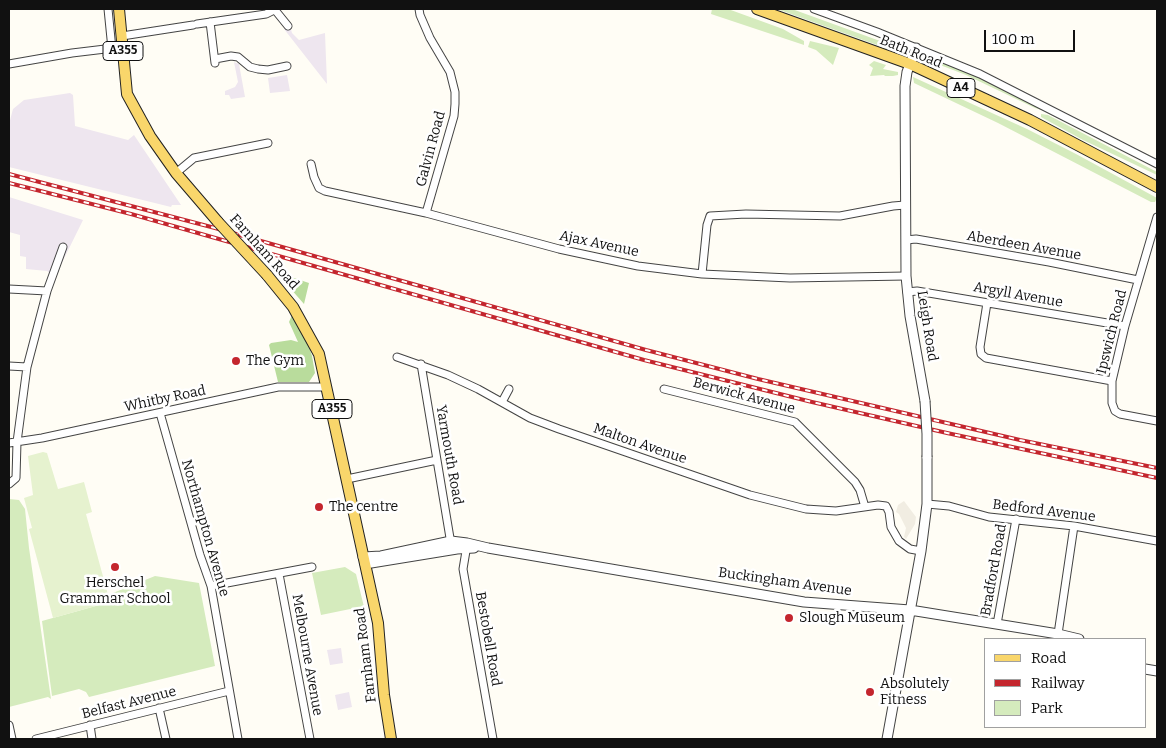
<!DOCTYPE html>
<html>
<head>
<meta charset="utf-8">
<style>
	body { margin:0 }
	#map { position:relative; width:1166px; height:748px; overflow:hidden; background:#fffdf5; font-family:Bitter,serif }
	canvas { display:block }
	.frame { position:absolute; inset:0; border:10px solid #111; pointer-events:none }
	.legend { position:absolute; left:984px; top:638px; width:162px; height:90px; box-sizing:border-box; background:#fff; border:1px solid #a0a0a0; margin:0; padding:6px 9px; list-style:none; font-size:15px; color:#111 }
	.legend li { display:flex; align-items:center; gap:10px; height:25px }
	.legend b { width:25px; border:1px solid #a0a0a0 }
	.scale { position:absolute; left:984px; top:30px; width:91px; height:22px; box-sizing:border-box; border:2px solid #111; border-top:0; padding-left:6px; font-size:15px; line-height:18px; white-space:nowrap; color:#111; -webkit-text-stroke:4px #fff; paint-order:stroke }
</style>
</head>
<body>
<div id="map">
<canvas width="1166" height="748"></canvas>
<div class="frame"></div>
<ul class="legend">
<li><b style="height:6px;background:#f9d66b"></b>Road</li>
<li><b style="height:6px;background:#c4262e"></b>Railway</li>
<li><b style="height:14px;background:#d5ebbd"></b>Park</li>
</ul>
<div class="scale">100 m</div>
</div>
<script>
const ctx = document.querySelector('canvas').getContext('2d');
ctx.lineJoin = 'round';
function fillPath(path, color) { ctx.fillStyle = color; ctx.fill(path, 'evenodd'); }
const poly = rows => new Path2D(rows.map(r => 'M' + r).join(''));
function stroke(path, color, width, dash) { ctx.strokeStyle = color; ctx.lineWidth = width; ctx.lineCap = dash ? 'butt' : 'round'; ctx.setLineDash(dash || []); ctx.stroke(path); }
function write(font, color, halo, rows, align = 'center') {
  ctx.font = font + ' Bitter,serif'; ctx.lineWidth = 5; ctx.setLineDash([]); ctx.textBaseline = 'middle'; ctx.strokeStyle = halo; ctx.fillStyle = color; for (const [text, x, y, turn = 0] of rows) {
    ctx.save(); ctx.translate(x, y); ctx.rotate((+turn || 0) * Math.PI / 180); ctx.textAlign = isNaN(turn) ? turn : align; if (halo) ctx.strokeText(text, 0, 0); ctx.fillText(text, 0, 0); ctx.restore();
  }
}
const industrial = poly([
	[290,26,292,33,299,40,325,33,327,84,284,29],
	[234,62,239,64,245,97,231,99,229,95,225,95,225,91,235,87,238,82],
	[287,75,290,91,270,93,268,78],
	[70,93,73,95,75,126,128,140,134,135,181,205,172,205,171,207,9,167,9,124,13,109,24,100],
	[9,197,83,220,55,277,47,271,26,269,26,257,20,256,20,235,9,232],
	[341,648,343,663,330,665,327,650],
	[349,692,352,707,338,710,335,695]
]);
const green = poly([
	[712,9,728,9,783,29,804,41,804,45,711,14],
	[777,9,792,9,902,49,902,54],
	[810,41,839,48,833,65,816,50,808,47],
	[926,55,973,75,1039,106,1048,112,1035,108,966,75,922,58],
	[874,61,886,65,883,69,898,72,898,75,893,76,885,76,884,75,870,76,873,68,869,65],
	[913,77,1027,129,1076,154,1157,198,1155,202,1151,202,998,123,914,83],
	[1041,114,1048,115,1157,172,1157,175,1083,140,1041,117],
	[9,499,19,500,25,509,29,548,51,699,48,697,9,707],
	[345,567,356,574,364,607,371,646,367,647,360,607,321,615,312,573],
	[155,576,199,583,215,666,89,697,86,692,79,689,52,696,42,621,110,602,108,595]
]);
const forest = poly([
	[276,272,309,283,304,304],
	[292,315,308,344,312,356,315,373,309,382,278,382,269,345,271,343,291,340,298,342,289,322]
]);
const pitch = poly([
	[43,452,47,453,58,489,84,482,92,512,86,514,110,602,53,618,29,529,32,528,24,498,33,495,28,456]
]);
const plaza = poly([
	[904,501,916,517,915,524,906,539,904,537,906,528,899,514,896,512,898,505]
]);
const minor = poly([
	[108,9,112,49],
	[419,9,420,15,430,38,450,72,455,92,455,104,454,116,426,213],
	[814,9,877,32,980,74,1157,164],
	[275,10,288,26],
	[210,22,215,63],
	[197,24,266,14,276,9],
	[122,36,193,25],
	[215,59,231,56,238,57,250,67,258,69,268,70,287,66],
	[9,64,72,53,122,47],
	[311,164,314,177,319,188,325,191,426,213,559,249,638,266,702,274,790,278,906,276],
	[176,173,194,158,268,143],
	[1157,217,1125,326,1112,381,1112,403,1115,411,1120,414,1157,421],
	[906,240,916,239,1049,262,1138,280],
	[702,274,707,225,710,216,746,214,840,216,893,206,905,205],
	[9,289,47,291],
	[907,292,917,291,1125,326],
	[987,303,980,347,981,354,986,358,1112,381],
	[397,357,448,375,478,389,530,418,559,429,750,495,806,509,836,511,878,505,886,506,889,512,891,527,899,541,910,549,921,551],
	[421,364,451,544],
	[9,366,27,367],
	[664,389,795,422,855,482,860,490,865,507],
	[502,402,509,389],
	[160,413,200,555,211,586,238,739],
	[9,443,42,438,278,387,327,387],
	[347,479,437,460],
	[9,484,16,478,17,442,27,367,47,291,63,247],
	[927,504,949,506,989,517,1074,526,1157,541],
	[467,545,463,569,493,739],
	[279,574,310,739],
	[211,586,312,567],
	[997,624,1016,519],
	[1058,634,1074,526],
	[159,708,166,739],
	[9,725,12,739],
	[90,725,92,739],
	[36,739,229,691]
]);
const tertiary = poly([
	[916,48,907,72,905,86,906,276,910,316,925,401],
	[363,557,381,556,451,541,467,543,488,548,804,602,910,610,1058,634,1079,639],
	[365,564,457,549,474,548],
	[1145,669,1157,671],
	[887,739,921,551,927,504,927,457]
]);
const primary = poly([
	[119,9,127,94,150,136,176,173,218,222],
	[757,9,910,64,1030,120,1157,187],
	[267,275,293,307,319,354,378,623,384,695,391,739]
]);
const rail = poly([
	[9,174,215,228,646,350,758,379,1020,440,1157,468],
	[9,183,131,214,644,360,812,402,947,433,1157,478]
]);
const tertiaryBridge = poly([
	[925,401,927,434,927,457]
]);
const primaryBridge = poly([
	[218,222,267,275]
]);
const markers = [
	[236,361,5,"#c4262e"],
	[319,507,5,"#c4262e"],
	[115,567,5,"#c4262e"],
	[789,618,5,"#c4262e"],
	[870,692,5,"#c4262e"]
];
const shields = [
	[123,51,40],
	[961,88,28],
	[332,409,40]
];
const shieldNames = [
	["A355",123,51],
	["A4",961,88],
	["A355",332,409]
];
const streetNames = [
	["Bath Road",911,52,22],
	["Galvin Road",431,149,-75],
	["Ajax Avenue",599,244,12],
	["Aberdeen Avenue",1024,246,10],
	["Farnham Road",264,252,48],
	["Argyll Avenue",1018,295,10],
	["Leigh Road",927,326,81],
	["Ipswich Road",1112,332,-76],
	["Berwick Avenue",744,396,15],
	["Whitby Road",165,399,-12],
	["Malton Avenue",640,444,19],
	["Yarmouth Road",449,455,80],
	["Bedford Avenue",1044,511,7],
	["Northampton Avenue",205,528,74],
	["Bradford Road",994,570,-80],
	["Buckingham Avenue",785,582,8],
	["Bestobell Road",488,639,80],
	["Melbourne Avenue",307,655,80],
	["Farnham Road",366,655,-97],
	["Belfast Avenue",129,703,-14]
];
const poiNames = [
	["The Gym",246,361],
	["The centre",329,507],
	["Herschel",115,583,"center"],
	["Grammar School",115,599,"center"],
	["Slough Museum",799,618],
	["Absolutely",880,684],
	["Fitness",880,700]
];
fillPath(industrial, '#eee6ef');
fillPath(green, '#d5ebbd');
fillPath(forest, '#b9dc9c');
fillPath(pitch, '#e6f2cf');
fillPath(plaza, '#f1ede2');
stroke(minor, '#444', 9);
stroke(tertiary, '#444', 11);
stroke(primary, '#222', 12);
stroke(minor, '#fff', 7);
stroke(tertiary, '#fff', 9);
stroke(primary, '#f9d66b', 10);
stroke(rail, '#c4262e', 4);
stroke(rail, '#fff', 2, [5.5]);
stroke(tertiaryBridge, '#444', 11, []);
stroke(primaryBridge, '#222', 12, []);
stroke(tertiaryBridge, '#fff', 9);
stroke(primaryBridge, '#f9d66b', 10);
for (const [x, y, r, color] of markers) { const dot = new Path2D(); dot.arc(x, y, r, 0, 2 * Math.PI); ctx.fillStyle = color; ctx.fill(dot); stroke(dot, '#fff', 2); }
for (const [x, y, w] of shields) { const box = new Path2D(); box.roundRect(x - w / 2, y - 9.5, w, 19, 4); ctx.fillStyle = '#fff'; ctx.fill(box); stroke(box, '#111', 1); }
write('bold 12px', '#111', null, shieldNames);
write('14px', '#111', '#fff', streetNames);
write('14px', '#111', '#fff', poiNames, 'left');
</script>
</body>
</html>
